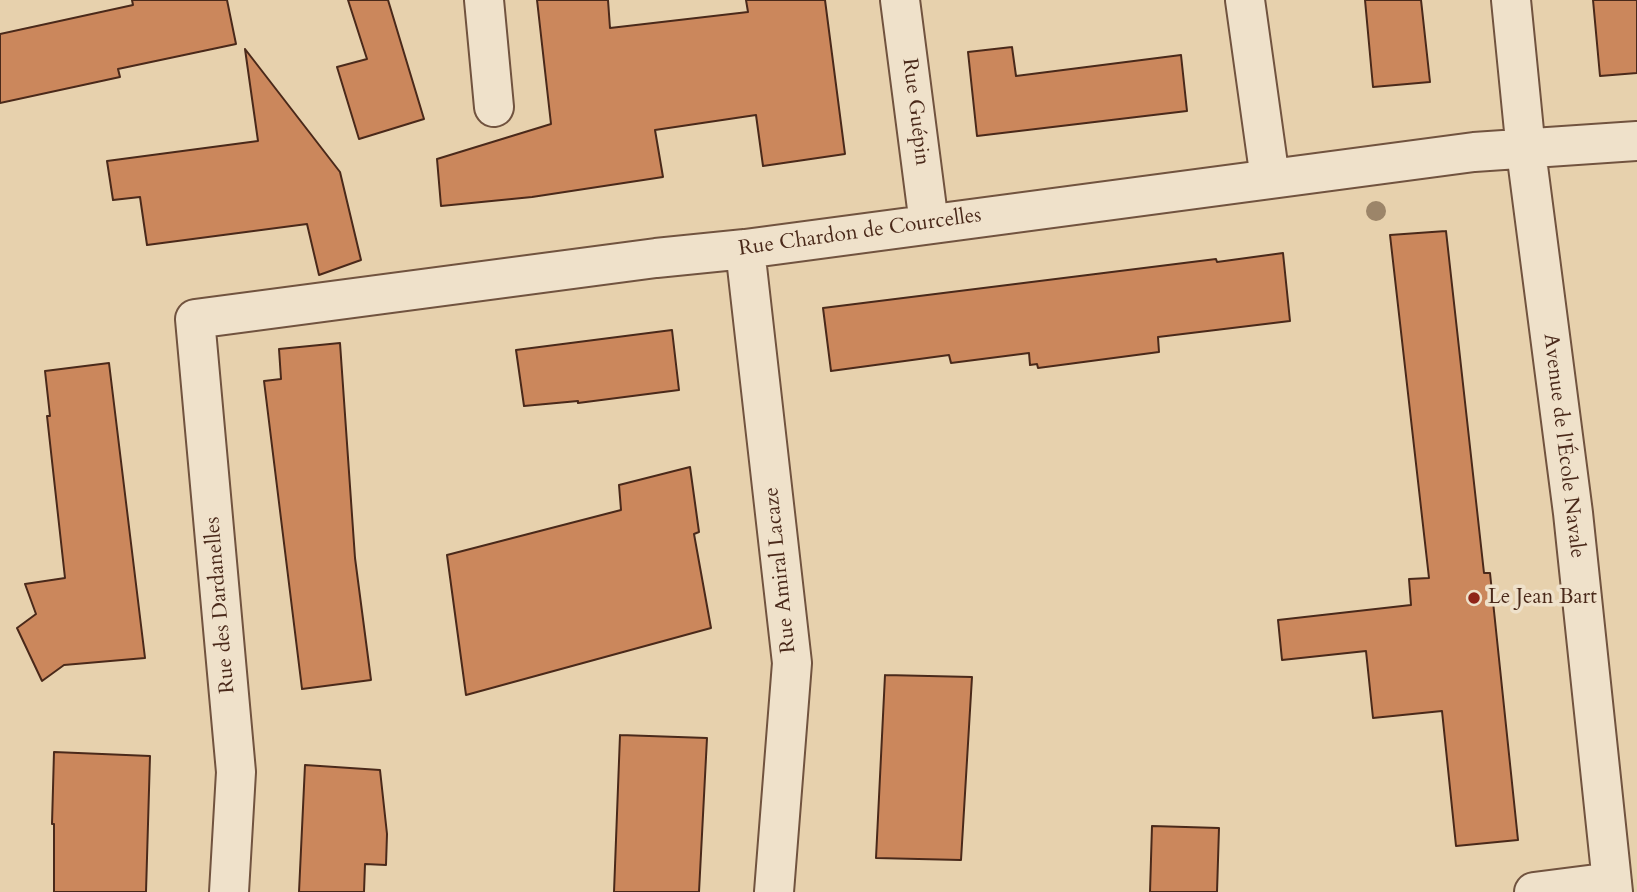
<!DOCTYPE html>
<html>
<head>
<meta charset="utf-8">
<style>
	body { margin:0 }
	canvas { display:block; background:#e7d1ad }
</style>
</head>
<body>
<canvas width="1637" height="892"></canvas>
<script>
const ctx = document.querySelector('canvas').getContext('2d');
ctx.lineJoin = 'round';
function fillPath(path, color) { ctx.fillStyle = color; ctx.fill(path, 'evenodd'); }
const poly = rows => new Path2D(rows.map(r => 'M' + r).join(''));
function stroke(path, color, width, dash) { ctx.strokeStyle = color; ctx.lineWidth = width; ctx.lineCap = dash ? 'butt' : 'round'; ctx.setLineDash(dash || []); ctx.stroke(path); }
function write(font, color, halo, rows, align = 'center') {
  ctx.font = font + ' Cardo,serif'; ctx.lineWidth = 7; ctx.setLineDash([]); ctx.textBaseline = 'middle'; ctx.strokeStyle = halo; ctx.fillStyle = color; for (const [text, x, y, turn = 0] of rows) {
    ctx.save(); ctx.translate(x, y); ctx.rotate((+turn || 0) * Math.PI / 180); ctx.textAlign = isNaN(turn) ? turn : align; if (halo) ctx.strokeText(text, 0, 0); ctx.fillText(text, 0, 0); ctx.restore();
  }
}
const building = poly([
	[132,0,227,0,236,44,118,69,120,77,0,103,0,34,133,5,132,0],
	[348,0,388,0,424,119,359,139,337,67,367,59,348,0],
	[537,0,608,0,610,28,748,12,746,0,825,0,845,154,763,166,756,115,655,130,663,177,532,197,441,206,437,159,551,124,537,0],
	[1365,0,1421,0,1430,82,1373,87,1365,0],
	[1593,0,1637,0,1637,73,1600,76,1593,0],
	[1012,47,1016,76,1181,55,1187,111,977,136,968,52,1012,47],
	[245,49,340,172,361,260,319,275,307,224,147,245,140,197,113,200,107,161,258,141,245,49],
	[1446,231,1484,573,1490,573,1518,840,1456,846,1442,711,1373,718,1366,651,1282,660,1278,620,1411,605,1409,579,1429,578,1390,235,1446,231],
	[1283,253,1290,321,1158,337,1159,352,1038,368,1037,364,1030,365,1029,353,951,363,949,355,831,371,823,308,1216,259,1217,262,1283,253],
	[672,330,679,390,578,403,578,401,524,406,516,350,672,330],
	[340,343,355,558,371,680,302,689,264,381,281,379,279,349,340,343],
	[109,363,145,658,64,665,42,681,17,628,36,614,25,584,65,578,47,416,50,416,45,371,109,363],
	[690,467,699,532,694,534,711,628,466,695,447,555,621,510,619,485,690,467],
	[885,675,972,677,961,860,876,858,885,675],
	[620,735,707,738,699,892,614,892,620,735],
	[54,752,150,756,146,892,54,892,54,824,52,824,54,752],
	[305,765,380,770,387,834,386,865,365,864,364,892,299,892,305,765],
	[1152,826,1219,828,1217,892,1150,892,1152,826]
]);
const minor = poly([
	[484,0,494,107],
	[900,0,929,224],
	[1245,0,1270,179],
	[1511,0,1526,151,1573,513,1613,892],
	[745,249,792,663,774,892],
	[229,892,236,772,195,319,656,258,745,249,1474,152,1637,141],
	[1534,892,1612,882]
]);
const trees = [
	[1376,211]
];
const markers = [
	[1474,598,7,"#8f2418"]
];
const streetNames = [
	["Rue Guépin",915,112,83],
	["Rue Chardon de Courcelles",860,233,-8],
	["Avenue de l'École Navale",1563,446,83],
	["Rue Amiral Lacaze",781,570,-96],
	["Rue des Dardanelles",221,605,-95]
];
const poiNames = [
	["Le Jean Bart",1488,598]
];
fillPath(building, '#cb875c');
stroke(building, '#4a291a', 2);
stroke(minor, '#71533f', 42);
stroke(minor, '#efe1ca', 38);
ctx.fillStyle = '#9c8569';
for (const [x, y] of trees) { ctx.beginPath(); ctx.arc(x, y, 10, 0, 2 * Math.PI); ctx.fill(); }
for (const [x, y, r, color] of markers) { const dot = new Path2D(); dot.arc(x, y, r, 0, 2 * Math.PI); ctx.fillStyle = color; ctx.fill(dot); stroke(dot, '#efe1ca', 2.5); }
write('21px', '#4a291a', '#efe1ca', streetNames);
write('21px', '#4a291a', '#efe1ca', poiNames, 'left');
</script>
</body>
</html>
